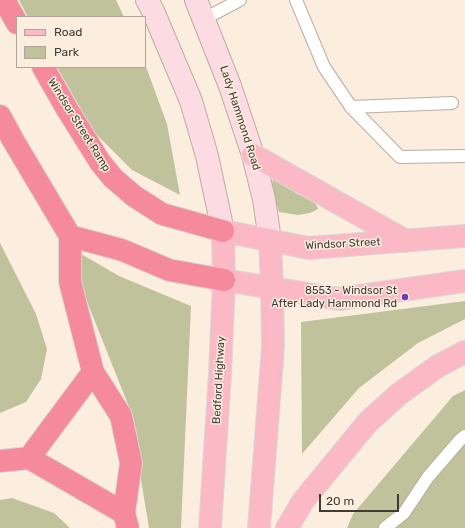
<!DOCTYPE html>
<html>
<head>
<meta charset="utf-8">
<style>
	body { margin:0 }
	#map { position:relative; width:465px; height:528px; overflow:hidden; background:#fceedf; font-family:Rubik,sans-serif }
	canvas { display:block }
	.legend { position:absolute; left:16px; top:16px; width:130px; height:52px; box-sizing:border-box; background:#fceedf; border:1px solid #b1a69b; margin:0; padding:5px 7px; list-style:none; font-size:12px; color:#403b35 }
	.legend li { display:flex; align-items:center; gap:8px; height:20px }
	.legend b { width:20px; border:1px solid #b1a69b }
	.scale { position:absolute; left:319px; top:494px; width:80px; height:18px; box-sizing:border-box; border:2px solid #403b35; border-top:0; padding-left:5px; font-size:12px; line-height:14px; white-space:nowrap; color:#403b35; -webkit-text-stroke:3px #fceedf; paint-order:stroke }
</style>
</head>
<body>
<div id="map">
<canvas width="465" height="528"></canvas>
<ul class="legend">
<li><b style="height:5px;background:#fab9c4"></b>Road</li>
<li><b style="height:11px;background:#bfc29a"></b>Park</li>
</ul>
<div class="scale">20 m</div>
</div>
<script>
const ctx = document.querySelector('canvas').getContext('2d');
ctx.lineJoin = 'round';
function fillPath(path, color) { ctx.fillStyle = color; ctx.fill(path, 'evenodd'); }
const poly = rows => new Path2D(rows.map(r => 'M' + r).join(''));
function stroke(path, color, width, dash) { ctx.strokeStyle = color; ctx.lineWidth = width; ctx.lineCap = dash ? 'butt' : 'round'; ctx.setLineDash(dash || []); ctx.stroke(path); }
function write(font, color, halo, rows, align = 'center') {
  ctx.font = font + ' Rubik,sans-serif'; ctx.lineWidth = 3; ctx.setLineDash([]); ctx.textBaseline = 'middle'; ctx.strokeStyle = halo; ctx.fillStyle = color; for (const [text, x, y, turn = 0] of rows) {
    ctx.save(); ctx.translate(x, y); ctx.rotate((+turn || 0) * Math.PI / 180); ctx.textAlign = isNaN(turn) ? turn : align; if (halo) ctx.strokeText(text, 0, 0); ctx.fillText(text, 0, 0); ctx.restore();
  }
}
const green = poly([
	[19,0,116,0,124,17,28,17],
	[145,64,167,124,180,195,132,170,93,131,57,67,145,67],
	[273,175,297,194,314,200,318,209,310,213,298,215,279,212,272,188],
	[0,243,36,314,47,349,41,379,26,402,0,413],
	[64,244,119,276,191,306,181,528,149,528,129,407],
	[465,301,465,319,418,343,359,388,302,454,301,322],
	[465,390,465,528,347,528,353,514,453,396],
	[12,498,54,513,70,528,0,528,0,500]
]);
const service = poly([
	[296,0,324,67,351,107,400,157,465,156],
	[204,19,240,0],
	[351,107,452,103],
	[385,528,404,513,428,477,460,440,465,436]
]);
const secondary = poly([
	[147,0,153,11,191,101,207,156,223,231],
	[196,0,230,86,253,155,264,199,270,240]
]);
const primary = poly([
	[253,155,406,241],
	[224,280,339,299,465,281],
	[210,528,220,374,224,280,223,231,309,248,465,236],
	[259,528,273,347,272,288,270,240],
	[287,528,303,501,368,422,399,394,438,366,465,352]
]);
const motorway = poly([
	[4,0,17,23],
	[43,67,67,109,100,162,113,178,134,196,162,214,223,231],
	[0,116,13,140,70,236,122,250,169,270,224,280],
	[70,236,70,282,93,372,121,416,131,463,124,513,128,528],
	[29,458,93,372],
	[0,461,29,458,124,513]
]);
const markers = [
	[405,297,4,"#6e3db4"]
];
const streetNames = [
	["Lady Hammond Road",240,118,72],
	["Windsor Street Ramp",79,125,58],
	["Windsor Street",343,244,-3],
	["Bedford Highway",219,380,-87]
];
const poiNames = [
	["8553 - Windsor St",397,291],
	["After Lady Hammond Rd",397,304]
];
fillPath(green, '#bfc29a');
stroke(service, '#bbad9f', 14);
stroke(secondary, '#bbad9f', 24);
stroke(primary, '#d9d8d7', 24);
stroke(motorway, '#d9d8d7', 24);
stroke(service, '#fff', 12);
stroke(secondary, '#fcdce2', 22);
stroke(primary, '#fab9c4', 22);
stroke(motorway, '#f68a9d', 22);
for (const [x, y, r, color] of markers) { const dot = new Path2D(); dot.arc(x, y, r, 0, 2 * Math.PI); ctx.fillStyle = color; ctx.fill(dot); stroke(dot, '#fceedf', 1.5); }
write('11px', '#403b35', '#fceedf', streetNames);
write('11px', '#403b35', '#fceedf', poiNames, 'right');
</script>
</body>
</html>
